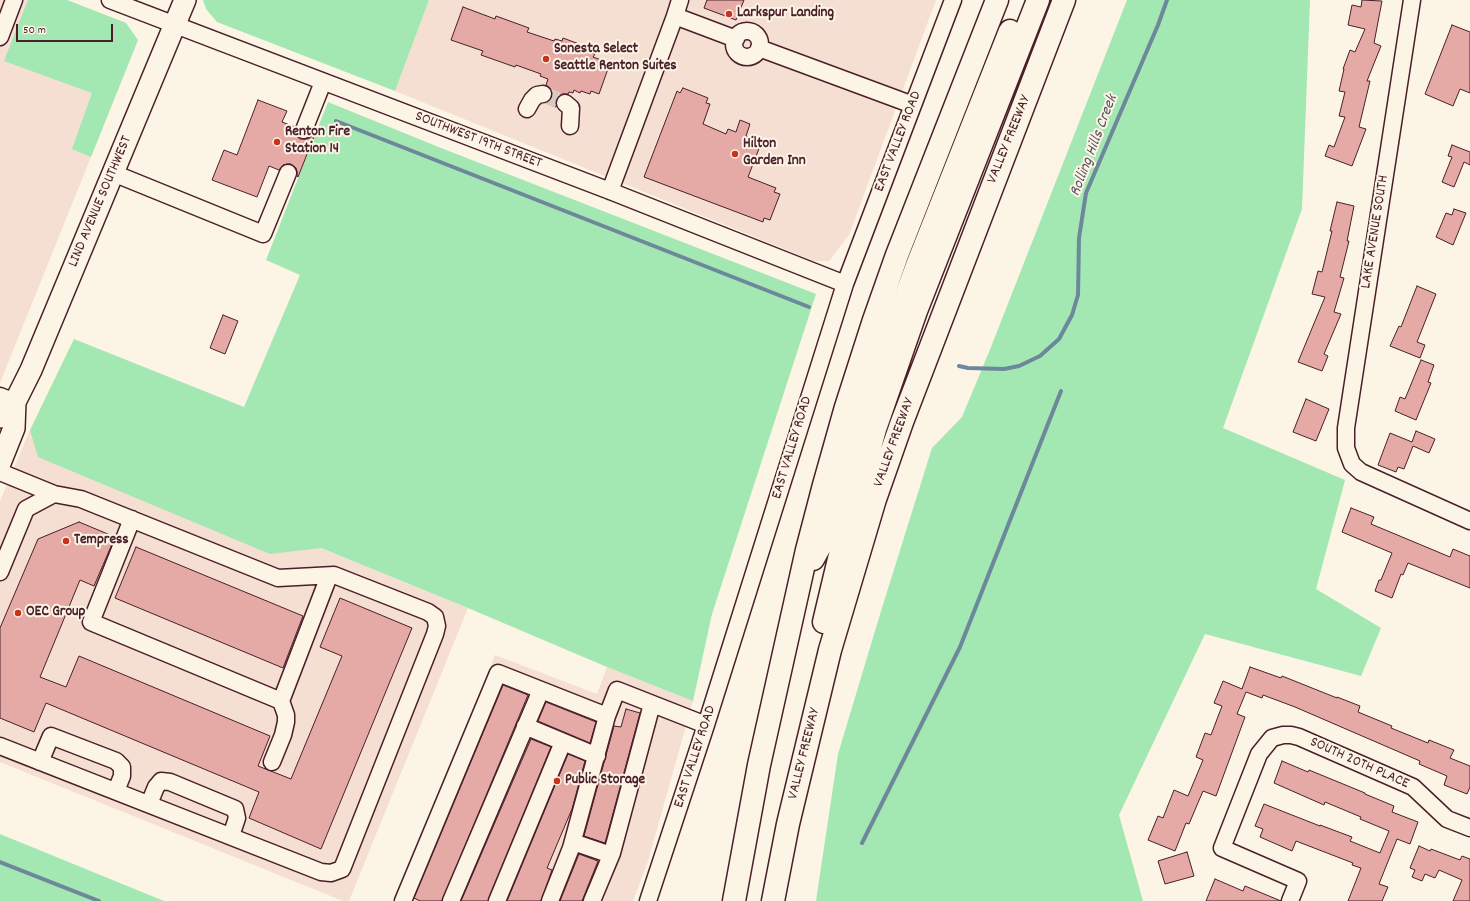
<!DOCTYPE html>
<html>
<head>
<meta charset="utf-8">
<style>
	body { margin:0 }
	#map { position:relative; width:1470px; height:901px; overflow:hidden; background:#fcf5e5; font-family:Dekko,sans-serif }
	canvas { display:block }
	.scale { position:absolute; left:16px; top:24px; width:97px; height:18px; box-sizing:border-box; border:2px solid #4a1f2b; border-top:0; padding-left:5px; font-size:12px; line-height:14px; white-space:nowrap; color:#4a1f2b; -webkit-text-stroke:3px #fcf5e5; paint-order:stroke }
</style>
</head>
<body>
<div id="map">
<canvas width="1470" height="901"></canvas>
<div class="scale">50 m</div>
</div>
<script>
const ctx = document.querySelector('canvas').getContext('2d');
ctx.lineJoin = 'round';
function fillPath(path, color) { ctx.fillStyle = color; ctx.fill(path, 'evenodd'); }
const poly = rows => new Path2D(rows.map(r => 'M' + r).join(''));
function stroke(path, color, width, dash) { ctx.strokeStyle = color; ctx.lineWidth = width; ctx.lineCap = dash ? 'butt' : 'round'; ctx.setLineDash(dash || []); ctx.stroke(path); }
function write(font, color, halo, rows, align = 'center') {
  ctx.font = font + ' Dekko,sans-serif'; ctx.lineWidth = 4; ctx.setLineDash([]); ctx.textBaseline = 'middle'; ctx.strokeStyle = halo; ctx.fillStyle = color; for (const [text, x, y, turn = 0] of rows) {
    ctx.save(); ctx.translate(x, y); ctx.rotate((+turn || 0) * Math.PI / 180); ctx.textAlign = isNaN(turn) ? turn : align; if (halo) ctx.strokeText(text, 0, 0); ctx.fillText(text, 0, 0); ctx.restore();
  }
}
const built = poly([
	[0,0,67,0,126,23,138,40,0,383],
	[429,0,936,0,849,235,829,261,814,261,395,91],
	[30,430,468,608,349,901,343,901,0,762,0,501],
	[495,655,597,694,607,667,693,701,648,861,633,901,394,901]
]);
const green = poly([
	[28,0,67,0,126,23,138,40,91,157,72,149,92,93,4,61],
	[203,0,429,0,395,91,217,22,206,9],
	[1127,0,1310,0,1302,209,1223,428,1345,480,1316,589,1381,628,1361,676,1205,634,1119,815,1143,901,816,901,838,754,881,611,932,448,962,417,991,347],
	[328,102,441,148,816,294,712,614,693,701,607,667,468,608,321,548,270,554,38,457,30,430,74,339,244,407,300,275,266,260],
	[0,834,164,901,0,901]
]);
const stream = poly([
	[336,121,809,307],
	[959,366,968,368,1004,369,1019,366,1040,356,1059,339,1072,315,1078,295,1079,238,1086,193,1158,25,1167,0],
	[862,843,960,647,1061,391],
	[0,862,99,901]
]);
const building = poly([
	[707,0,744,0,736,20,704,8,707,0],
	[1362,0,1382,1,1374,43,1381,46,1367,81,1370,81,1359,127,1366,129,1352,166,1325,156,1329,145,1334,147,1345,117,1339,116,1345,92,1339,91,1344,69,1343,69,1350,50,1355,52,1365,29,1348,25,1352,5,1361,7,1362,0],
	[463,7,495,19,496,16,529,28,527,32,554,41,555,39,562,41,563,38,587,47,585,50,595,54,593,57,604,61,603,64,609,66,599,94,591,91,590,94,581,91,580,93,574,90,573,93,569,92,568,94,562,94,558,97,556,102,556,107,546,103,552,98,552,92,550,88,546,85,548,79,540,76,541,74,516,65,515,67,481,55,483,51,451,40,463,7],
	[1452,25,1470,32,1470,93,1460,89,1453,106,1425,94,1452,25],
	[683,88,708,98,706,103,710,104,703,124,726,134,728,129,736,132,740,120,750,124,746,136,752,138,751,143,760,146,748,177,776,188,774,192,780,194,770,220,764,218,763,222,644,177,677,91,680,93,683,88],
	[258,100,287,111,282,122,295,127,295,132,296,136,300,139,306,139,310,138,313,134,315,134,298,177,297,176,297,172,296,168,291,164,287,164,283,165,279,170,269,166,257,197,212,180,224,150,237,155,258,100],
	[1452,145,1470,152,1470,165,1464,162,1454,187,1442,182,1452,157,1448,156,1452,145],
	[1337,202,1354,206,1347,241,1349,241,1340,277,1344,278,1334,312,1341,314,1324,354,1328,356,1322,371,1298,362,1325,297,1312,294,1318,271,1322,272,1332,231,1330,231,1337,202],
	[1454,209,1466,213,1453,245,1436,237,1446,213,1452,215,1454,209],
	[1417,286,1436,294,1417,342,1425,345,1420,358,1390,346,1399,326,1401,327,1417,286],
	[223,315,238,321,225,354,210,348,223,315],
	[1421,360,1434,365,1428,382,1431,383,1416,420,1395,411,1400,397,1405,399,1421,360],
	[1306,399,1329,409,1316,441,1293,432,1306,399],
	[1416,431,1435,439,1429,453,1413,446,1404,469,1398,467,1396,472,1378,465,1390,433,1412,442,1416,431],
	[1351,508,1374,517,1371,524,1450,557,1453,549,1470,556,1470,588,1408,563,1403,575,1401,574,1392,598,1375,591,1379,580,1381,580,1392,553,1342,532,1351,508],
	[79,522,115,537,94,586,80,580,40,677,66,687,79,656,270,736,258,766,291,779,342,656,320,647,340,598,412,628,321,849,249,818,259,792,46,703,34,732,0,718,0,628,38,539,79,522],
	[136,547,303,616,283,668,115,598,136,547],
	[1250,667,1281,678,1282,676,1337,698,1337,697,1360,706,1358,712,1392,726,1391,728,1428,743,1429,740,1454,750,1450,758,1470,766,1470,787,1467,794,1444,785,1447,776,1419,764,1420,761,1295,707,1263,695,1262,698,1246,692,1237,714,1245,717,1216,796,1203,791,1189,824,1186,823,1175,851,1148,840,1158,816,1163,818,1174,790,1188,796,1203,760,1196,757,1205,733,1211,735,1222,706,1214,703,1223,681,1242,689,1250,667],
	[503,685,528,695,442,901,420,901,414,898,503,685],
	[546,702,596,722,590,743,538,721,546,702],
	[626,709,640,713,605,843,584,836,614,726,621,727,626,709],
	[531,739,551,747,488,901,461,901,531,739],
	[568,754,585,761,572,809,547,868,552,870,541,901,507,901,568,754],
	[1282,761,1308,772,1309,770,1365,793,1365,794,1394,806,1392,812,1418,822,1410,844,1397,839,1379,884,1388,887,1382,901,1348,901,1361,868,1352,865,1353,863,1296,841,1292,851,1260,837,1263,829,1255,826,1264,804,1320,826,1320,825,1352,837,1350,841,1380,853,1389,831,1360,819,1361,817,1325,802,1324,805,1274,783,1282,761],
	[1419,846,1430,851,1431,849,1460,860,1462,856,1470,859,1470,901,1453,901,1462,880,1439,870,1435,878,1425,874,1422,881,1412,877,1415,870,1410,868,1419,846],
	[1187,852,1194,876,1165,884,1158,861,1187,852],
	[579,854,598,861,582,901,560,901,579,854],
	[1215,879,1243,891,1245,886,1281,901,1206,901,1215,879]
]);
const minorTunnel = poly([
	[543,94,565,103]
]);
const minor = poly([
	[110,0,610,191,845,284],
	[680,0,675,16,736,39],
	[1412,0,1346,428,1346,448,1352,464,1361,472,1470,521],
	'734 44a13 13 0 1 1 26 0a13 13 0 1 1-26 0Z',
	[0,37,14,0],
	[759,48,913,105],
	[565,103,571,108,570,126],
	[527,109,532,100,537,95,543,94],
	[304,130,323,82],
	[113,173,263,234,288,173],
	[610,191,675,16],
	[0,396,15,402],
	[0,472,54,494,81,499,278,578,334,575,428,612,435,617,437,626,435,634,342,869,331,873,321,872,0,746],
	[132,519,91,622,281,701,329,576],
	[0,572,26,509,54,494],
	[525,726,597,756],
	[40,762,51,736,116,761,122,767,122,776,116,791],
	[272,762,283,735,286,722,286,715,281,701],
	[149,804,156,787,161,781,170,782,235,809,237,818,231,836],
	[573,842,611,855],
	[403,901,498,673,607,716,617,690,706,725],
	[451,901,541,690],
	[497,901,563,742],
	[550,901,571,848,607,716],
	[592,901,612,853,652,704],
	[648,901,706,725,845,284,953,0],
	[1290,901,1298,881,1222,848,1259,754,1272,738,1283,735,1291,735,1299,737,1413,787,1447,819,1470,828]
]);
const major = poly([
	[0,417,15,402,31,370,185,0],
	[0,463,14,428,15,402]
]);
const highway = poly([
	[813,559,829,530,857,429,918,263,1010,31],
	[824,622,839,559,875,429,916,311,1038,0],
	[734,901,759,765,807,550,824,485,846,407,873,323,897,255,997,0],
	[773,901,788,824,830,650,875,499,902,422,1064,0]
]);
const markers = [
	[729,14,4,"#c8321e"],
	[546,59,4,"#c8321e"],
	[277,142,4,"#c8321e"],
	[735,154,4,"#c8321e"],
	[66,541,4,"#c8321e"],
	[18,613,4,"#c8321e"],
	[557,781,4,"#c8321e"]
];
const poiNames = [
	["Larkspur Landing",737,14],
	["Sonesta Select",554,50],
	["Seattle Renton Suites",554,67],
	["Renton Fire",285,133],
	["Station 14",285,150],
	["Hilton",743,145],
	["Garden Inn",743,162],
	["Tempress",74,541],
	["OEC Group",26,613],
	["Public Storage",565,781]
];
const streetNames = [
	["VALLEY FREEWAY",1010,140,-68],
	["SOUTHWEST 19TH STREET",478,141,21],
	["EAST VALLEY ROAD",899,142,-69],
	["LIND AVENUE SOUTHWEST",101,202,-67],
	["LAKE AVENUE SOUTH",1376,232,-81],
	["VALLEY FREEWAY",895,443,-70],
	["EAST VALLEY ROAD",793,448,-73],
	["VALLEY FREEWAY",805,754,-76],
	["EAST VALLEY ROAD",696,757,-72],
	["SOUTH 20TH PLACE",1359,764,24]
];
const waterNames = [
	["Rolling Hills Creek",1095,146,-69]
];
fillPath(built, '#f5ded2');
fillPath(green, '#a3e7b2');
stroke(stream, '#6d889b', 4);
fillPath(building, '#e5aaa6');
stroke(building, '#4a1f2b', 1);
stroke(minorTunnel, '#d8cac0', 16, [16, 8]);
stroke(minor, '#4a1f2b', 19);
stroke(major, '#4a1f2b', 24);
stroke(highway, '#4a1f2b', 25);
stroke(minor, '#fcf5e5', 16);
stroke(major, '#fcf5e5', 21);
stroke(highway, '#fcf5e5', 22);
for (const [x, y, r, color] of markers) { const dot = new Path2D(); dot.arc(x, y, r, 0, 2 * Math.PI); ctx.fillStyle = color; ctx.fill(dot); stroke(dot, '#fcf5e5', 1.5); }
write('bold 15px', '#4a1f2b', '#fcf5e5', poiNames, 'left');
write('15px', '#4a1f2b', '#fcf5e5', streetNames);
write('italic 16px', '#5b5463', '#fcf5e5', waterNames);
</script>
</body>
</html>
